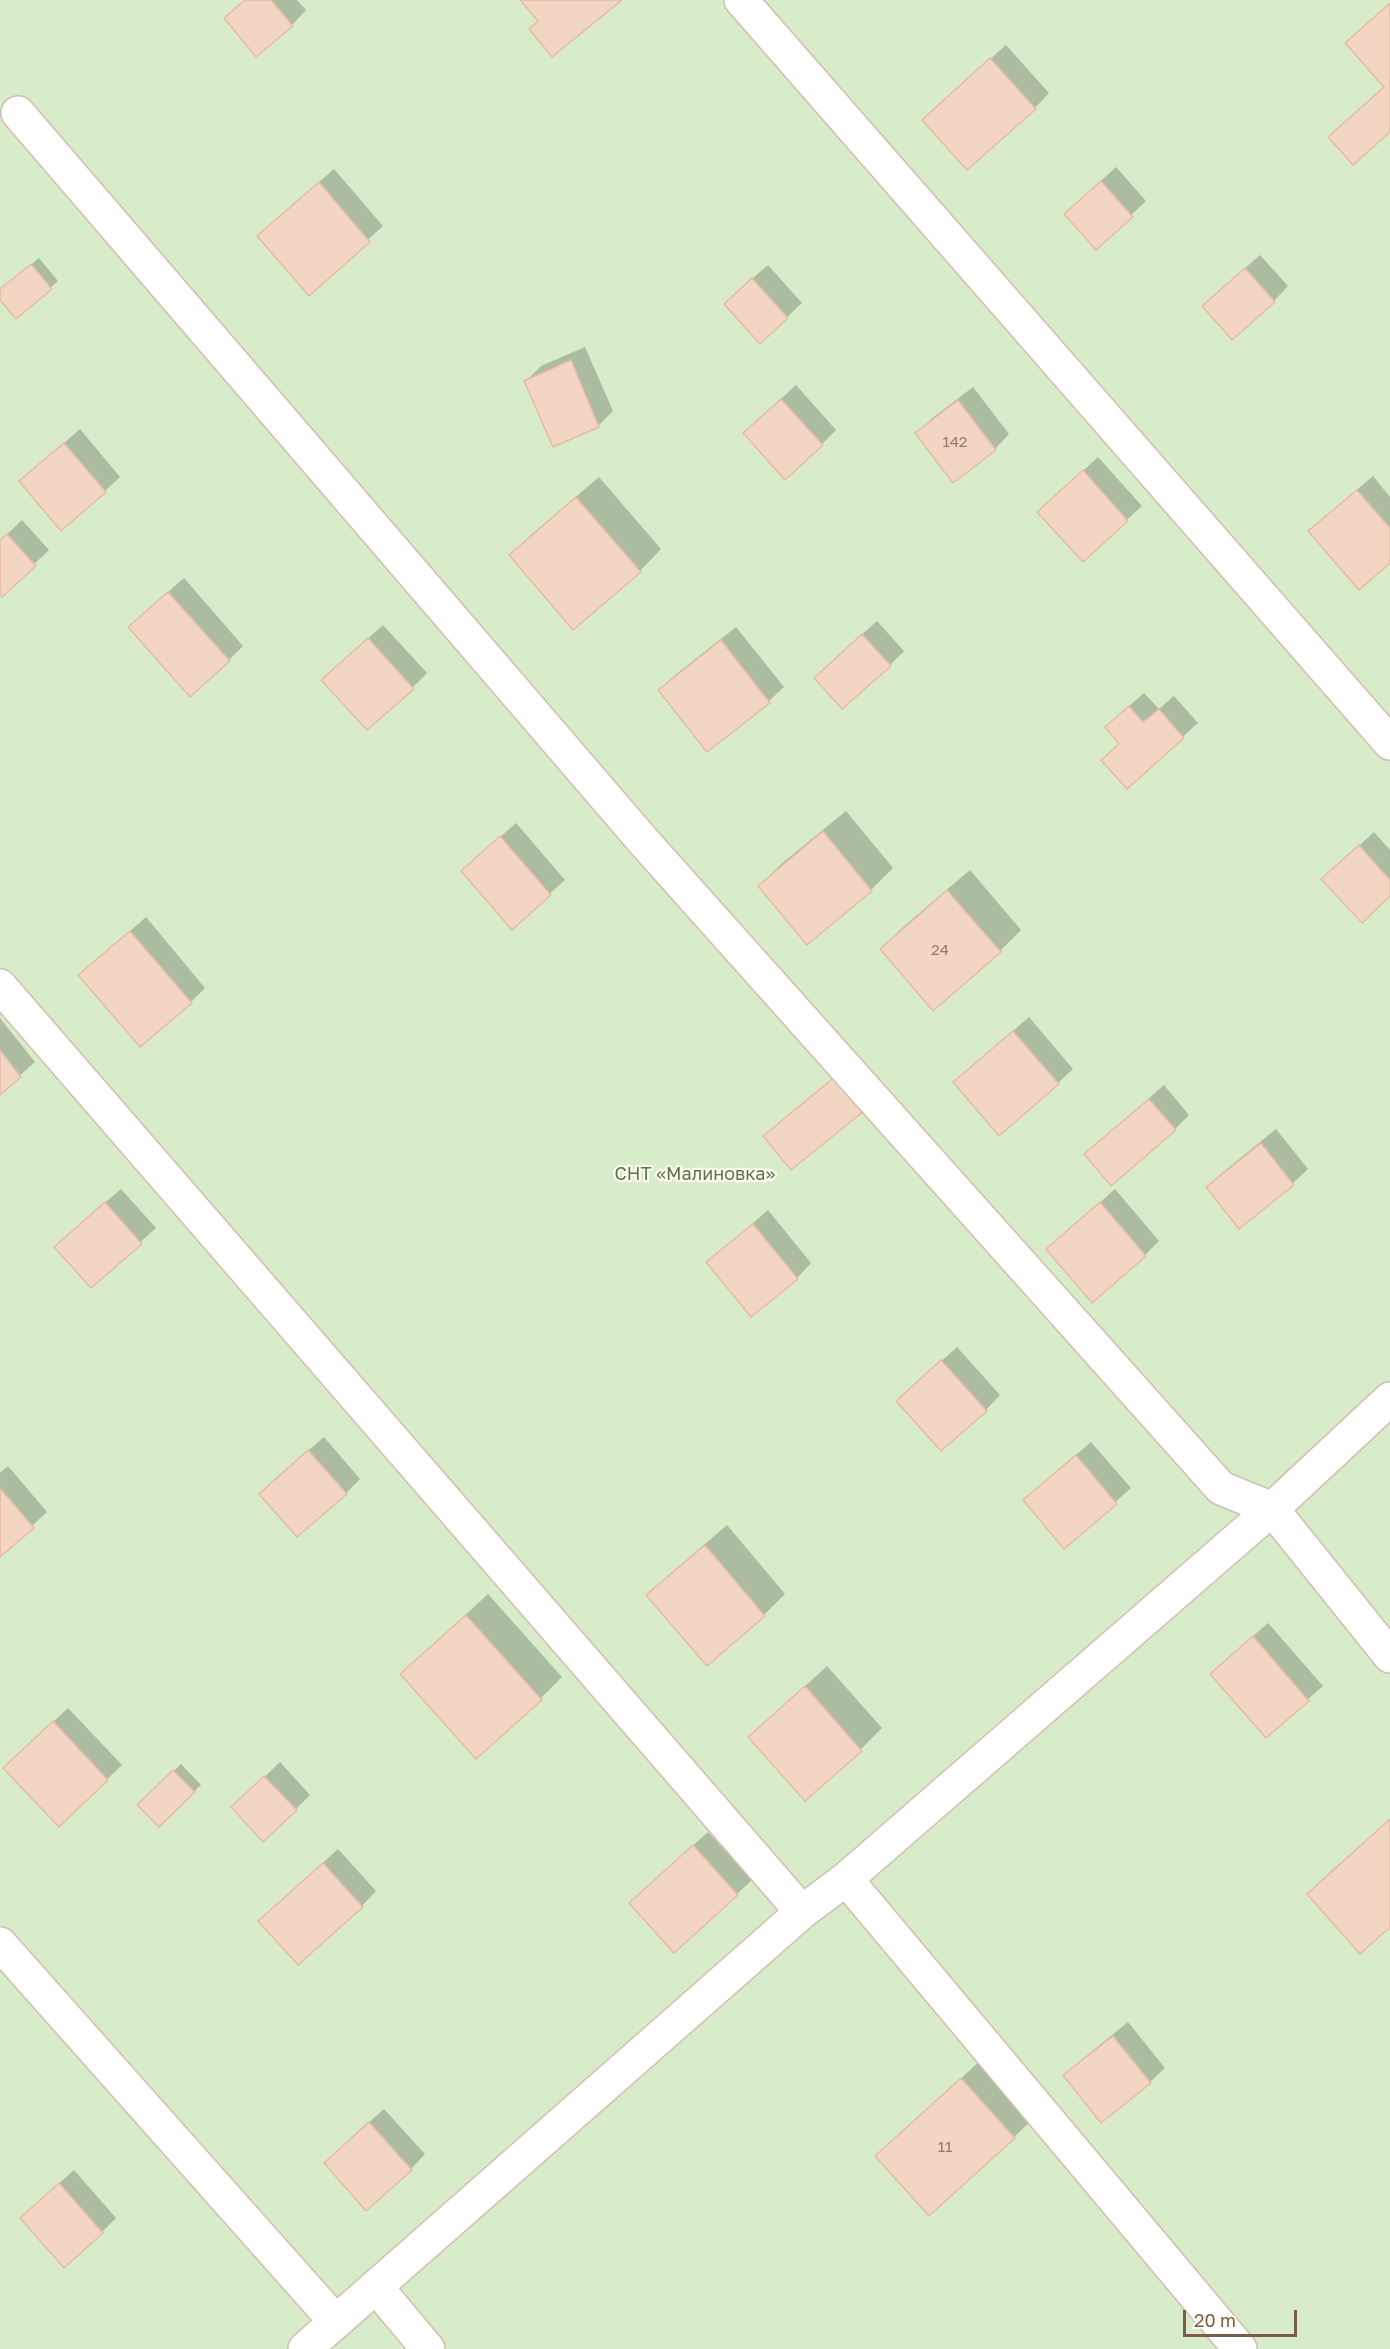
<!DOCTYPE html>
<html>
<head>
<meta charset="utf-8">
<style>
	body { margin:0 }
	#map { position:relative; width:1390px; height:2349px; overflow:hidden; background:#fdf6ec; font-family:"Golos Text",sans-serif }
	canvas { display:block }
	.scale { position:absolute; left:1183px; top:2310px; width:114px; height:27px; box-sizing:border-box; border:3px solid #7a5c4d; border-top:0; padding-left:8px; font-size:18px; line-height:21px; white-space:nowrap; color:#7a5c4d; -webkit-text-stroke:4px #fffaf3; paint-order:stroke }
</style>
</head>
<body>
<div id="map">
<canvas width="1390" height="2349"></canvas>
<div class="scale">20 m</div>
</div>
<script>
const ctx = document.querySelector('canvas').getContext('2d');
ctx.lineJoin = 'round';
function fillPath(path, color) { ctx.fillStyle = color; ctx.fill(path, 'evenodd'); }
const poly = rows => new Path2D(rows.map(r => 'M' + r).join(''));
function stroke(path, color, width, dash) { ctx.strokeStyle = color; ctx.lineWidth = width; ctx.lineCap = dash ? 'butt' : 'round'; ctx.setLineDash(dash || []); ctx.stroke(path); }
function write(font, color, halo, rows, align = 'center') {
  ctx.font = font + ' "Golos Text",sans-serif'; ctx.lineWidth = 4.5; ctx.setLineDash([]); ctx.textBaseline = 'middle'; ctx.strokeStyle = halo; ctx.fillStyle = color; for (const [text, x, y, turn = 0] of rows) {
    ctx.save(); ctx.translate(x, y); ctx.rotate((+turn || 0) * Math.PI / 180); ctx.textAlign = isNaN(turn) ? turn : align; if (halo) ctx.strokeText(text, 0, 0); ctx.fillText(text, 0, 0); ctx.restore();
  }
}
const green = poly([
	[0,0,1390,0,1390,2349,0,2349]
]);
const shadow = poly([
	[245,0,297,0,306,10,292,25,226,18],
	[1390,3,1390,129,1330,137,1385,85,1347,43],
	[1006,45,1049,93,1035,108,938,105],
	[1116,167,1146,201,1096,248,1080,200],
	[334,169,383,226,309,293,259,236],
	[1260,255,1288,286,1274,301,1218,292],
	[39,258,58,281,16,317,0,298,0,291],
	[768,265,802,303,787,317,740,289],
	[585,347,613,411,598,426,526,381,541,366],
	[796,385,836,430,822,444,759,419],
	[973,387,1009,434,995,449,917,434,931,419],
	[80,429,120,477,105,491,21,481],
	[1098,457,1142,506,1083,560,1054,497],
	[1373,476,1390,497,1390,561,1325,517],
	[599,477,661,549,640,571,511,556,532,534],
	[22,520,49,550,2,595,0,592,0,541],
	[184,578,243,646,229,660,144,613],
	[877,621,904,651,890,665,830,663],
	[383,625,427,673,412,688,338,665],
	[736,627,784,687,769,701,708,750,660,690,675,675],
	[1144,693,1159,709,1174,696,1198,723,1127,787,1121,743,1121,713],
	[846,811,893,868,871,890,807,943,760,886,781,864],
	[516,823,565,880,512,928,477,857],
	[1374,832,1390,850,1390,894,1338,865],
	[970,870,1021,930,1000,951,882,949,903,927],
	[146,917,205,988,191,1002,80,975],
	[1029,1017,1073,1069,1058,1083,955,1082],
	[0,1018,35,1062,0,1093],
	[851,1063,877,1095,765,1136,780,1122],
	[1164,1085,1189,1115,1175,1129,1086,1154],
	[1276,1129,1308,1169,1293,1183,1240,1227,1208,1188,1222,1173],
	[121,1189,156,1228,91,1286,71,1232],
	[1115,1189,1159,1241,1145,1255,1048,1249],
	[768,1210,811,1263,797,1278,708,1262],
	[957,1347,1000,1395,986,1410,913,1387],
	[324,1437,360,1479,346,1493,275,1479],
	[1091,1442,1131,1488,1065,1547,1040,1486],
	[8,1466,47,1512,0,1555,0,1473],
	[727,1525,785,1594,764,1615,649,1595,670,1574],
	[488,1594,562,1677,540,1699,424,1653],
	[1268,1623,1323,1686,1266,1736,1226,1660],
	[827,1666,882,1728,861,1749,750,1737],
	[68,1708,122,1765,59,1825,19,1754],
	[280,1762,310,1795,296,1809,248,1793],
	[181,1764,201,1785,159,1825,139,1805],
	[1390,1819,1390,1925,1309,1894,1330,1872],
	[708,1832,752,1880,737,1894,646,1888],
	[338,1849,376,1891,362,1906,275,1906],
	[1128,2022,1165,2068,1150,2082,1065,2075,1080,2061],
	[983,2058,1036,2116,1014,2137,877,2156],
	[384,2109,425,2154,411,2169,340,2148],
	[74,2170,116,2218,102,2232,36,2204]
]);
const building = poly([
	[245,0,271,0,293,26,256,57,224,18,245,0],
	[520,0,622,0,552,57,529,29,538,21,520,0],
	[1390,3,1390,132,1353,165,1328,137,1384,87,1345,43,1390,3],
	[990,58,1036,109,967,170,922,120,990,58],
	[1101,181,1133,217,1096,250,1064,214,1101,181],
	[319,182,370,242,309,296,257,236,319,182],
	[31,264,52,289,16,319,0,300,0,289,31,264],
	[1245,268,1275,302,1232,340,1202,306,1245,268],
	[752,278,788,318,760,344,724,304,752,278],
	[571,360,599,427,553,447,524,381,571,360],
	[781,399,823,445,785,480,743,433,781,399],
	[958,400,996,450,953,483,915,433,958,400],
	[64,443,106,492,61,531,19,481,64,443],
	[1083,470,1128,521,1083,562,1037,512,1083,470],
	[1357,490,1390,528,1390,563,1359,590,1308,531,1357,490],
	[576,497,641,572,573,630,509,555,576,497],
	[7,534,36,566,2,597,0,594,0,540,7,534],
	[168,592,230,661,190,697,128,627,168,592],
	[862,634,891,666,842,709,814,678,862,634],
	[368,638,414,689,367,730,321,680,368,638],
	[721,640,770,703,707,752,658,690,721,640],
	[1129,706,1143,722,1159,709,1184,738,1127,789,1101,760,1119,744,1105,727,1129,706],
	[823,831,872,891,807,945,758,886,823,831],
	[500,836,551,895,512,930,461,871,500,836],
	[1359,845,1390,880,1390,896,1362,923,1321,879,1359,845],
	[947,890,1001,952,933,1011,880,949,947,890],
	[130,931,192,1003,140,1047,78,975,130,931],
	[1013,1031,1059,1084,999,1136,953,1082,1013,1031],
	[0,1050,21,1077,0,1095,0,1050],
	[836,1076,864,1111,791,1170,763,1136,836,1076],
	[1149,1099,1176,1130,1111,1186,1084,1154,1149,1099],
	[1261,1143,1294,1185,1239,1229,1206,1187,1261,1143],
	[105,1202,142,1244,91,1288,54,1247,105,1202],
	[1100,1202,1146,1256,1092,1303,1046,1249,1100,1202],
	[753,1224,798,1279,751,1317,706,1262,753,1224],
	[941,1360,987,1411,941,1451,896,1401,941,1360],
	[308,1450,347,1494,297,1537,259,1494,308,1450],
	[1076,1455,1117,1504,1064,1549,1023,1500,1076,1455],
	[0,1488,34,1528,0,1557,0,1488],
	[705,1545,765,1616,707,1666,646,1595,705,1545],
	[466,1615,542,1700,476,1759,400,1674,466,1615],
	[1253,1636,1309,1701,1266,1738,1210,1674,1253,1636],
	[805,1686,862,1751,805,1801,748,1737,805,1686],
	[53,1721,108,1780,59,1827,3,1768,53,1721],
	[173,1770,195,1792,159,1827,137,1805,173,1770],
	[264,1776,297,1810,263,1842,231,1807,264,1776],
	[1390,1819,1390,1927,1360,1954,1307,1894,1390,1819],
	[693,1845,738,1895,674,1953,629,1903,693,1845],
	[323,1863,363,1907,298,1965,258,1921,323,1863],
	[1113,2036,1151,2083,1101,2123,1063,2075,1113,2036],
	[961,2078,1015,2138,929,2216,875,2156,961,2078],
	[369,2122,412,2170,366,2211,324,2163,369,2122],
	[59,2183,103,2233,64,2268,20,2218,59,2183]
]);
const minor = poly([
	[741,0,1390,743],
	[18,113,645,843,1221,1488,1272,1509,1390,1656],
	[0,986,802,1912],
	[846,1879,1240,2349],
	[0,1944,336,2322],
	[377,2288,428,2349],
	[305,2349,802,1912,846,1879,1272,1509,1390,1399]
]);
const numberNames = [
	["142",955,442],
	["24",940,950],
	["11",945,2147]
];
const parkNames = [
	["СНТ «Малиновка»",695,1174]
];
fillPath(green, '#d8ecc9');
fillPath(shadow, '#0003');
fillPath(building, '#f3d5c3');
stroke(building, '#e6bba3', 1.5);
stroke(minor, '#d1beb0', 36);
stroke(minor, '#fff', 33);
write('15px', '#987a6a', null, numberNames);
write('18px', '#537a41', '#fffaf3', parkNames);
</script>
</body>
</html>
